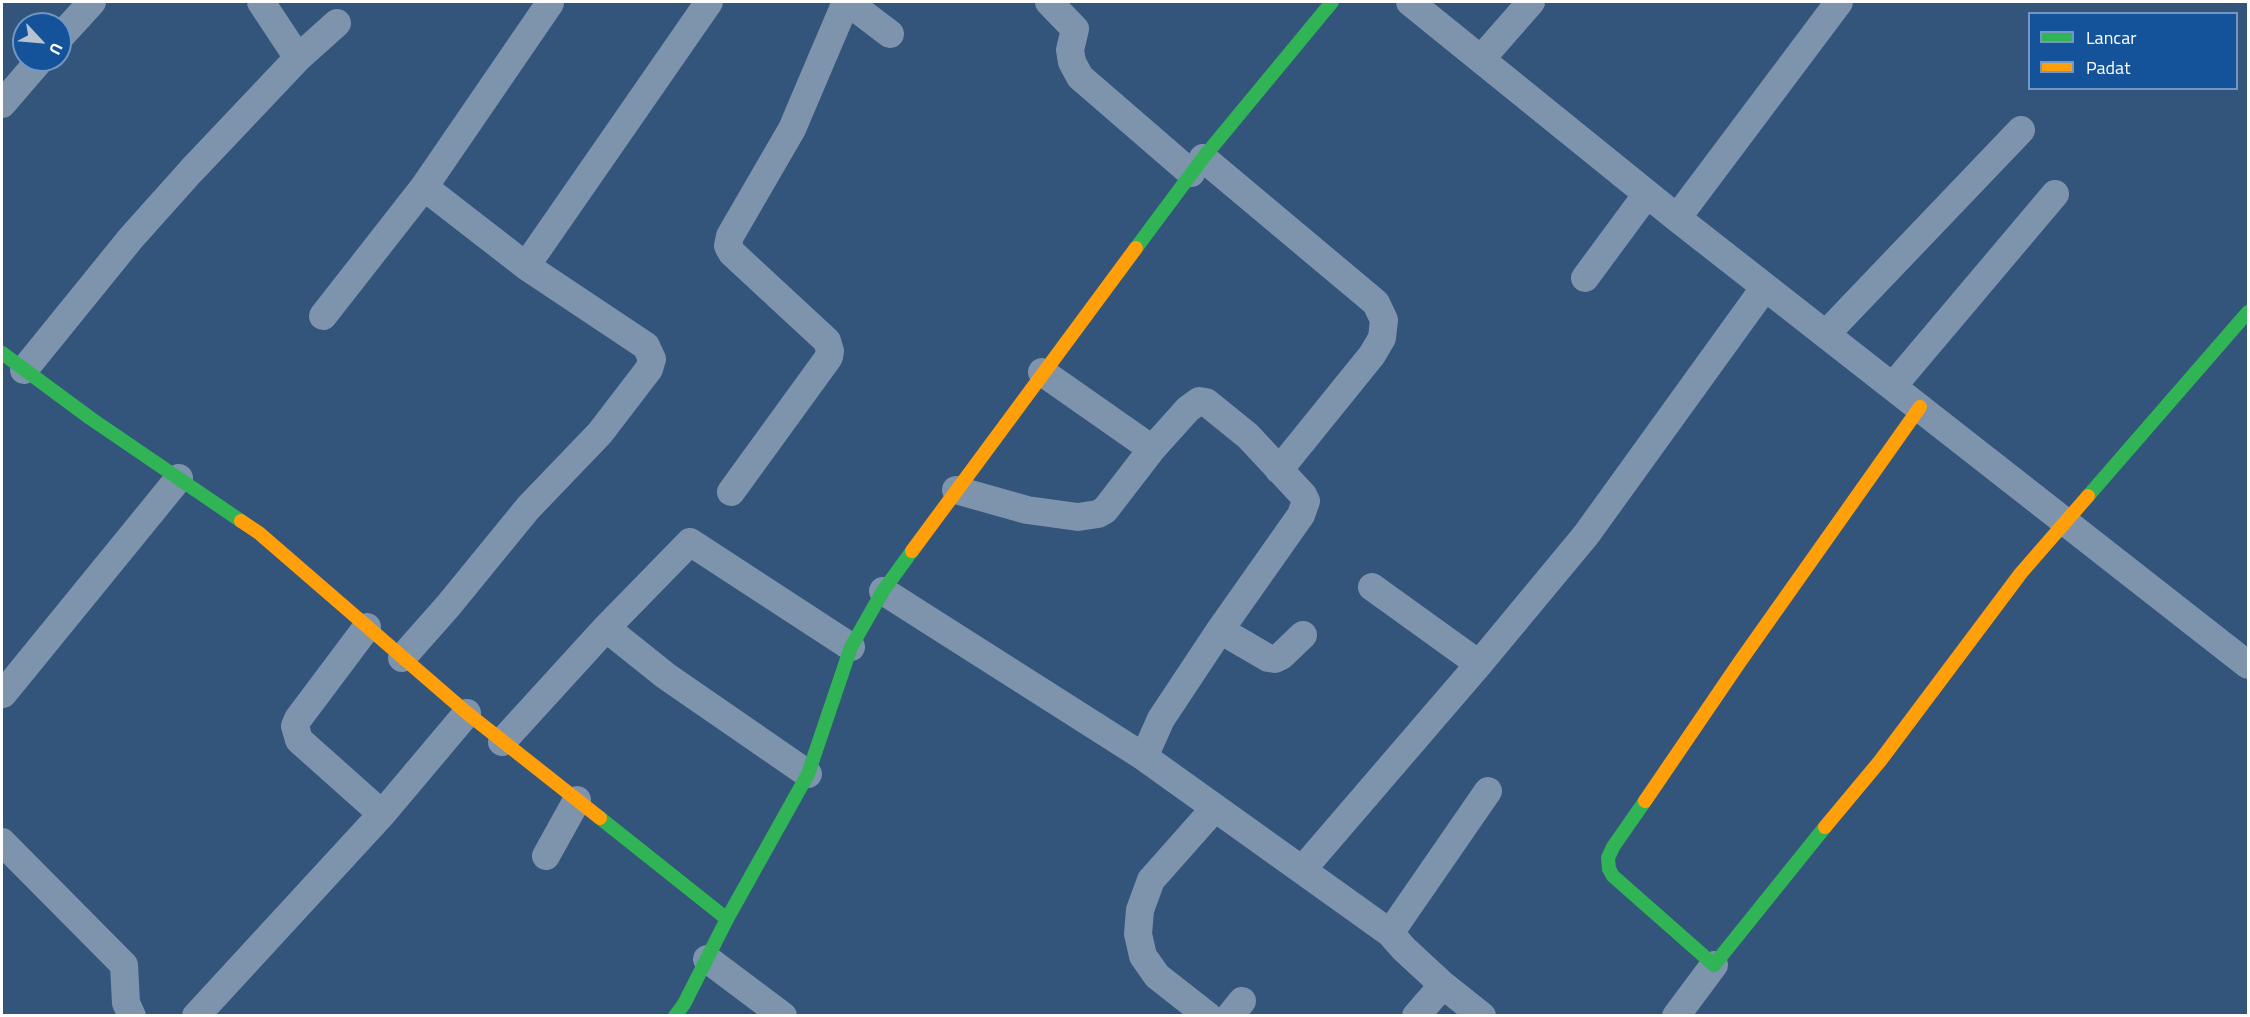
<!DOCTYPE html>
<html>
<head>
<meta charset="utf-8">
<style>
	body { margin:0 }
	#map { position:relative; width:2250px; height:1017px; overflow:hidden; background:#33547b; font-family:"Titillium Web",sans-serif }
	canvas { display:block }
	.frame { position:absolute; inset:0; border:3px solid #fff; pointer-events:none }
	.legend { position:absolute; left:2028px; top:12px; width:210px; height:78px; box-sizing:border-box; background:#14529a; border:2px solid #7297c2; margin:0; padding:8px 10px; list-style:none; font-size:18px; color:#fff }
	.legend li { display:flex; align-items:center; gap:12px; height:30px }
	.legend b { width:30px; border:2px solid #7297c2 }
	.north { position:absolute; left:12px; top:12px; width:60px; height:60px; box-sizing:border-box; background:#14529a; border:2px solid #7297c2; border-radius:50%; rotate:116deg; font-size:16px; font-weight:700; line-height:24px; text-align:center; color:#fff }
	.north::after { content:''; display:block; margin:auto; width:21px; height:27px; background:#b8c3d1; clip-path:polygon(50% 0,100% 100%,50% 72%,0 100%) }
</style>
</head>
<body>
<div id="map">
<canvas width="2250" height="1017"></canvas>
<div class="frame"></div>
<ul class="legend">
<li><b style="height:8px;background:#30b455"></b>Lancar</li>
<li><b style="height:8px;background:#ff9f0a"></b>Padat</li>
</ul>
<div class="north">U</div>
</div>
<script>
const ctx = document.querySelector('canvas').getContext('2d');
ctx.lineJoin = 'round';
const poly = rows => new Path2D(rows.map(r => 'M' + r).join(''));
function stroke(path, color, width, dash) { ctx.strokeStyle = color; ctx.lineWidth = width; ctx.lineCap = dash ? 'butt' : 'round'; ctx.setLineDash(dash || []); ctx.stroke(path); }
const street = poly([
	[261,2,298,58],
	[848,2,890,34],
	[1049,2,1075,29,1070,50,1072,62,1080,77,1191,173],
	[1410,2,1677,218,2248,665],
	[60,37,92,2],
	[1481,59,1531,2],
	[2,104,40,60],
	[1203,158,1376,303,1384,320,1382,338,1372,355,1279,470],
	[424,187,550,3],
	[1677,218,1839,2],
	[526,266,709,2],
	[1585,278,1647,194],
	[323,316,424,187,526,266,646,346,652,359,649,369,600,433,528,508,448,606,402,658],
	[1826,334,2021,130],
	[24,370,131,238,191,171,298,58,337,23],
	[1042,372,1152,449],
	[1893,386,2055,194],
	[956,490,1027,510,1078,517,1098,514,1105,510,1152,449,1188,409,1199,401,1206,402,1248,436,1303,495,1306,501,1301,515,1220,630],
	[731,492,829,357,830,351,827,341,732,253,728,246,730,236,792,129,846,2],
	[1372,587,1479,664],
	[883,591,1144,757,1390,933],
	[367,627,298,719,295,726,299,740,382,814],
	[3,694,179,478],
	[502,742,606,628],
	[1144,757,1161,719,1220,630,1268,658,1275,659,1281,656,1303,635],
	[808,774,666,676,606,628,690,542,851,647],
	[2,842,124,965,126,1003,132,1016],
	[546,856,577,800],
	[1302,870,1479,664,1586,535,1765,287],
	[707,959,783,1016],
	[196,1016,382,814,467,713],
	[1208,1016,1157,976,1143,956,1138,934,1140,910,1151,880,1214,809],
	[1230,1016,1242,1001],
	[1416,1016,1443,985],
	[1482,1016,1443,985,1404,949,1390,933,1488,791],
	[1676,1016,1714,965]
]);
const fast = poly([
	[1136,248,1203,158,1332,2],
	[2,353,90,418,241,521],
	[2088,496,2248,312],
	[1645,801,1613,847,1608,858,1609,869,1613,876,1714,965,1825,827],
	[600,818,727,919],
	[675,1016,684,1004,727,919,808,774,851,647,883,591,912,551]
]);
const slow = poly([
	[241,521,259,533,467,713,600,818],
	[912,551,1136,248],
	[1645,801,1739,663,1920,407],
	[1825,827,1880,761,2021,573,2088,496]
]);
stroke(street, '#7e94ad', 28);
stroke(fast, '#30b455', 14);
stroke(slow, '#ff9f0a', 14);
</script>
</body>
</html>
